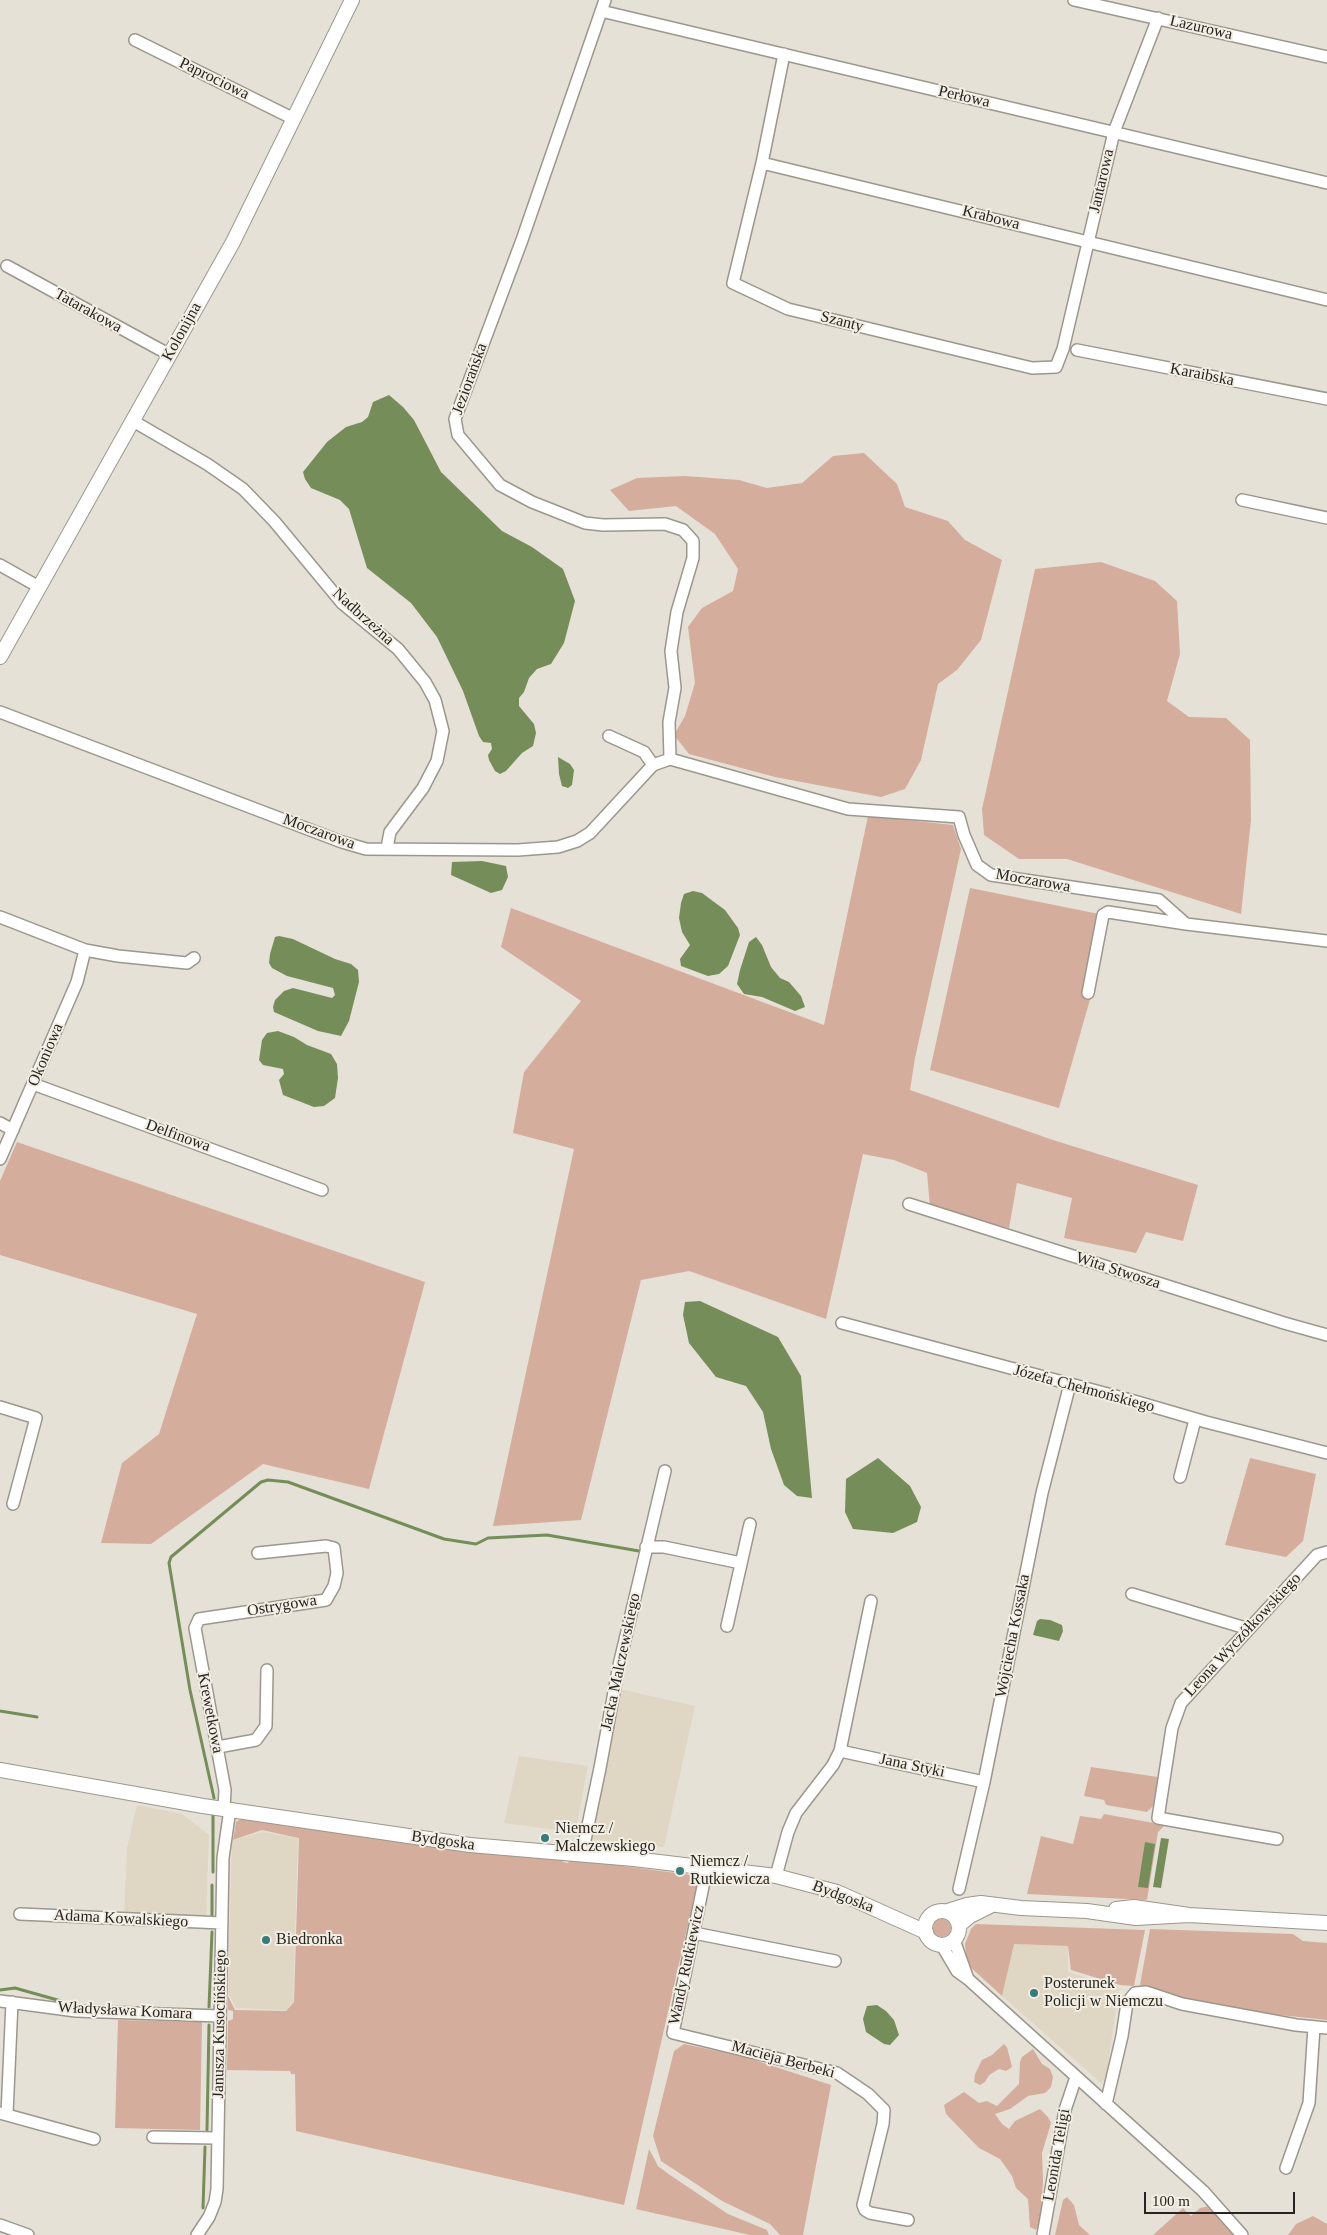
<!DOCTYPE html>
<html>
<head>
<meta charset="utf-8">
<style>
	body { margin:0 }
	#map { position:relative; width:1327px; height:2235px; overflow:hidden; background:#e6e1d6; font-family:Georgia,serif }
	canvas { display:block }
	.scale { position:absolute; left:1144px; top:2192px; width:151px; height:22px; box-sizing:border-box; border:2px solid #272521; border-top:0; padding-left:6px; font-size:15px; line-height:18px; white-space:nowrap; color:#272521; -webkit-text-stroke:4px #f3eee3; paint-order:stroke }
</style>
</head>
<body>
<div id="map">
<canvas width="1327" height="2235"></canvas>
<div class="scale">100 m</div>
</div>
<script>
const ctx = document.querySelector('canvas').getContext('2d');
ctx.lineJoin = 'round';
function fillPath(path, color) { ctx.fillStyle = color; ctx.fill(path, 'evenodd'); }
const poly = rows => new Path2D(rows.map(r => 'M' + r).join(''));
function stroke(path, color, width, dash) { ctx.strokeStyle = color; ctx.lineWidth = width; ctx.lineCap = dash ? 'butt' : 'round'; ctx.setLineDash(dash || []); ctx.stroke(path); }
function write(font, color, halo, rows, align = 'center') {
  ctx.font = font + ' Georgia,serif'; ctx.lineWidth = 4; ctx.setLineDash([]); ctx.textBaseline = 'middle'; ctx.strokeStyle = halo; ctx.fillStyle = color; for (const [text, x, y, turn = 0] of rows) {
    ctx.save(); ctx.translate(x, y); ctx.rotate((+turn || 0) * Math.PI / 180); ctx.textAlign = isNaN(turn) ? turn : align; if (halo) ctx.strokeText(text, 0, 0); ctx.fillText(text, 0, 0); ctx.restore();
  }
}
const built = poly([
	[620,1689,695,1706,664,1847,589,1839],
	[519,1756,588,1766,577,1823,565,1831,504,1823],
	[137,1805,182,1814,209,1835,206,1919,124,1916,127,1848],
	[262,1832,298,1838,293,2002,286,2010,236,2008,228,1992,232,1841],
	[1013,1944,1068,1946,1068,1972,1119,1988,1106,2077,1101,2083,1002,1996]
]);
const green = poly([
	[864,453,897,484,905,507,948,521,965,540,1002,560,981,640,957,670,938,684,921,760,905,789,881,797,775,777,689,754,674,735,685,716,695,683,688,627,702,608,733,591,738,569,715,534,676,506,629,511,610,490,637,478,685,476,739,480,767,488,802,483,833,456],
	[1101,562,1155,581,1177,601,1180,654,1167,701,1189,717,1226,718,1250,740,1251,820,1241,914,1067,859,1019,859,984,835,982,809,1035,569],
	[868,816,953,825,961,849,915,1058,910,1090,1053,1140,1198,1185,1183,1241,1146,1232,1136,1253,1064,1238,1072,1198,1017,1183,1009,1228,930,1207,927,1173,894,1160,863,1154,826,1319,689,1271,641,1280,581,1520,493,1526,574,1149,513,1133,524,1072,581,1001,501,947,511,908,824,1025],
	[970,888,1099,914,1082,994,1091,996,1059,1108,930,1070],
	[17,1142,425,1282,369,1489,263,1464,151,1544,101,1543,122,1463,159,1434,197,1314,0,1255,0,1181],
	[1250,1458,1316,1474,1303,1541,1286,1557,1225,1545],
	[1091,1767,1158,1777,1153,1806,1147,1812,1106,1805,1104,1800,1084,1796],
	[1104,1814,1165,1825,1158,1832,1147,1900,1027,1894,1041,1836,1073,1844,1080,1816,1101,1819],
	[242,1818,562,1857,563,1862,568,1863,570,1859,699,1876,624,2205,296,2131,295,2074,291,2074,290,2071,227,2070,228,2021,233,2019,233,2011,228,2010,228,1996,235,2010,286,2011,294,2002,299,1838,262,1830,233,1840,236,1822],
	'933 1928a9 9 0 1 1 18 0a9 9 0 1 1-18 0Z',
	[976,1924,1145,1930,1134,1986,1120,1985,1071,1970,1068,1946,1014,1944,1002,1996,967,1964,965,1944,971,1929],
	[1150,1929,1293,1934,1303,1941,1327,1943,1327,2020,1252,2012,1183,2000,1140,1985],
	[118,2020,202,2022,200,2130,115,2128],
	[684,2044,745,2057,831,2085,803,2235,780,2235,770,2224,722,2201,661,2161,653,2136,674,2051],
	[1004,2044,1007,2047,1012,2067,1006,2071,999,2069,989,2075,985,2082,980,2085,974,2082,975,2074,982,2060,992,2055],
	[1033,2049,1042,2064,1050,2069,1053,2077,1051,2087,1045,2093,1028,2096,1010,2109,995,2114,1002,2124,1009,2129,1015,2121,1040,2109,1048,2117,1051,2123,1042,2153,1043,2182,1040,2223,1036,2230,1030,2227,1028,2199,1016,2188,1012,2176,1000,2159,979,2148,946,2114,944,2105,964,2092,979,2103,987,2101,997,2106,1019,2084,1020,2062,1022,2057],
	[649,2149,658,2166,667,2173,728,2214,767,2230,769,2235,750,2235,636,2209],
	[1067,2197,1074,2205,1079,2225,1090,2235,1055,2235,1063,2200],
	[1209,2206,1233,2235,1153,2235,1183,2208,1191,2216,1200,2208],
	[1313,2216,1327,2224,1327,2235,1288,2235,1296,2224]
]);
const water = poly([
	[389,395,403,407,414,420,441,472,502,531,532,547,563,569,575,601,564,643,551,664,537,669,529,678,524,692,519,698,519,706,534,724,536,733,533,746,522,753,506,771,500,774,495,771,489,760,488,755,492,749,491,743,483,742,479,736,463,691,437,637,411,603,367,568,349,509,340,500,311,488,305,479,303,472,327,442,346,427,362,422,368,417,373,402],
	[558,757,570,764,574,770,572,785,568,788,562,786,559,774],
	[482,861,506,866,508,877,502,890,491,893,451,875,452,862],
	[693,891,702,893,725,910,738,928,740,935,728,966,719,974,708,976,681,966,680,959,690,945,682,932,679,918,681,903,684,894],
	[279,936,293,939,335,959,351,964,358,970,359,982,349,1021,341,1036,318,1031,274,1012,273,1007,275,1000,284,991,293,988,332,998,335,995,333,988,287,976,272,968,269,963,270,954,275,937],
	[756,937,762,945,771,967,780,978,789,982,801,996,805,1007,795,1011,762,997,744,994,737,984,740,970,749,942],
	[278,1031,294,1037,307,1045,331,1054,337,1064,338,1078,335,1098,324,1106,314,1107,283,1095,279,1080,284,1074,283,1069,263,1065,259,1060,262,1040,267,1033],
	[700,1301,778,1337,801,1376,812,1498,797,1496,784,1485,771,1449,763,1412,746,1386,716,1377,689,1343,683,1315,685,1302],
	[878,1458,910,1486,921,1507,917,1522,893,1533,853,1529,845,1512,846,1479],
	[1040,1619,1050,1620,1062,1625,1063,1631,1059,1641,1033,1635,1037,1621],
	[1161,1838,1169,1839,1161,1888,1153,1887],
	[1145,1842,1155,1844,1148,1888,1138,1887],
	[877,2005,886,2011,894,2020,899,2035,890,2045,884,2044,866,2032,863,2019,867,2006]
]);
const stream = poly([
	[0,1711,37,1717],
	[214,1798,190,1690,169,1563,171,1557,261,1482,268,1480,288,1482,444,1539,476,1544,488,1538,547,1535,639,1551],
	[213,1872,213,1814],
	[212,1917,212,1885],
	[0,1990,15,1988,61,2001],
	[209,2007,212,1932],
	[207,2130,209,2025],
	[203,2208,205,2147]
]);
const minor = poly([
	[605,0,522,240,455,419,458,435,500,485,532,502,585,523,603,525,665,524,683,530,693,541,693,558,677,612,671,651,675,688,669,722,670,759],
	[1074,0,1327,57],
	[601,11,1327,183],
	[135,40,294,119],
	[784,54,762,163,1327,300],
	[762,163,733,283,788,309,1032,368,1056,367,1063,349,1114,132,1158,18],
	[7,266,170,355],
	[1077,350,1327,399],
	[133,421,207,464,243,489,274,521,342,603,398,649,425,682,435,700,443,731,437,761,423,788,390,832,387,848],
	[1242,500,1327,518],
	[0,565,39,587],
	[0,712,342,842,366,849,518,850,558,847,577,841,590,833,653,765,670,759,848,809,959,817,964,835,977,865,991,875,1159,900,1186,924,1327,941],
	[609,736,644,752,653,765],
	[0,917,85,950,77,982,0,1159],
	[85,950,118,956,187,963,194,958],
	[1088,993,1103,915,1108,912,1186,924],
	[33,1084,322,1190],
	[0,1123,13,1130],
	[909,1204,1284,1323,1327,1335],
	[842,1323,1134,1401,1206,1422,1327,1453],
	[0,1407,36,1418,13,1504],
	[1180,1477,1195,1420],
	[646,1547,664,1547,741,1563],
	[1132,1594,1249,1629],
	[727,1626,750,1524],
	[218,1747,256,1740,266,1726,267,1670],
	[840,1751,984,1782],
	[224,1808,225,1790,195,1628,199,1619,326,1600,334,1586,337,1573,334,1548,326,1546,258,1553],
	[1277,1839,1158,1818,1172,1728,1181,1703,1317,1555,1327,1552],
	[582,1854,600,1768,619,1665,665,1471],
	[707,1867,673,2033,837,2073,868,2094,884,2110,883,2124,863,2205,865,2210,870,2213,908,2220],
	[776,1876,788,1832,796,1813,833,1765,840,1751,871,1601],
	[959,1889,984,1782,1042,1493,1070,1384],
	[20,1914,222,1923],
	[694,1933,835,1961],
	[954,1940,968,1979],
	[941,1944,957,1971,968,1979,1203,2191,1242,2235],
	[0,2001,76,2011,220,2016],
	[1106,2104,1122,2036,1127,2003,1135,1993,1146,1992,1182,2004,1296,2025,1327,2028],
	[0,2113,94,2139],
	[7,2114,12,2002],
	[153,2137,217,2138],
	[1286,2168,1309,2103,1314,2027],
	[0,2225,28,2235],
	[197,2235,209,2217,215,2202,217,2189,223,1858,230,1809],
	[1043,2235,1065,2110,1076,2077]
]);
const tertiary = poly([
	[0,657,233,242,352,0],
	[0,1770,203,1806,470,1845,634,1859,776,1876,837,1892,926,1932],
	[1116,1909,1134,1907,1189,1915,1327,1923],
	[948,1911,967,1905,981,1903,1021,1908,1087,1911,1136,1918,1189,1915],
	'925 1928a17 17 0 1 1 34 0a17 17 0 1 1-34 0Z',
	[959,1925,970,1916,990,1906]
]);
const markers = [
	[545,1838,5,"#357d7c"],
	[680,1871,5,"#357d7c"],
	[266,1940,5,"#357d7c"],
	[1034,1993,5,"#357d7c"]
];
const streetNames = [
	["Lazurowa",1201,28,13],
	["Paprociowa",214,79,26],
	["Perłowa",964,97,13],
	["Jantarowa",1102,181,-77],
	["Krabowa",991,218,14],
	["Tatarakowa",88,311,29],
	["Szanty",842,322,14],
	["Kolonijna",182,332,-61],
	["Karaibska",1202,375,11],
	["Jeziorańska",470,379,-70],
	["Nadbrzeżna",363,617,42],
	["Moczarowa",319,832,20],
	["Moczarowa",1033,881,10],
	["Okoniowa",46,1055,-67],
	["Delfinowa",178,1136,20],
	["Wita Stwosza",1118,1271,18],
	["Józefa Chełmońskiego",1084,1389,15],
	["Ostrygowa",282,1606,-9],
	["Leona Wyczółkowskiego",1243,1635,-47],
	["Wojciecha Kossaka",1013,1636,-79],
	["Jacka Malczewskiego",621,1662,-78],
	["Krewetkowa",210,1713,79],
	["Jana Styki",912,1766,12],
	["Bydgoska",443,1841,8],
	["Bydgoska",843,1897,21],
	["Adama Kowalskiego",121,1919,3],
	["Wandy Rutkiewicz",687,1965,-78],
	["Władysława Komara",125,2011,3],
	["Janusza Kusocińskiego",220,2024,-89],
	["Macieja Berbeki",783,2060,15],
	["Leonida Teligi",1057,2155,-80]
];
const poiNames = [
	["Niemcz /",555,1829],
	["Malczewskiego",555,1847],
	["Niemcz /",690,1862],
	["Rutkiewicza",690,1880],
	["Biedronka",276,1940],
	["Posterunek",1044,1984],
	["Policji w Niemczu",1044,2002]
];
fillPath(built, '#dfd6c4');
fillPath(green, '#d5ad9c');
fillPath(water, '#758e59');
stroke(stream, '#758e59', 3);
stroke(minor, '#9c978c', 14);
stroke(tertiary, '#9c978c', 16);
stroke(minor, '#fff', 11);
stroke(tertiary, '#fff', 14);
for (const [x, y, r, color] of markers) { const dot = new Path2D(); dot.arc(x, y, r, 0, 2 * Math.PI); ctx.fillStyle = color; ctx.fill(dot); stroke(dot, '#f3eee3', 2); }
write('16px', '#272521', '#f3eee3', streetNames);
write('16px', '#272521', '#f3eee3', poiNames, 'left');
</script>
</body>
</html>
